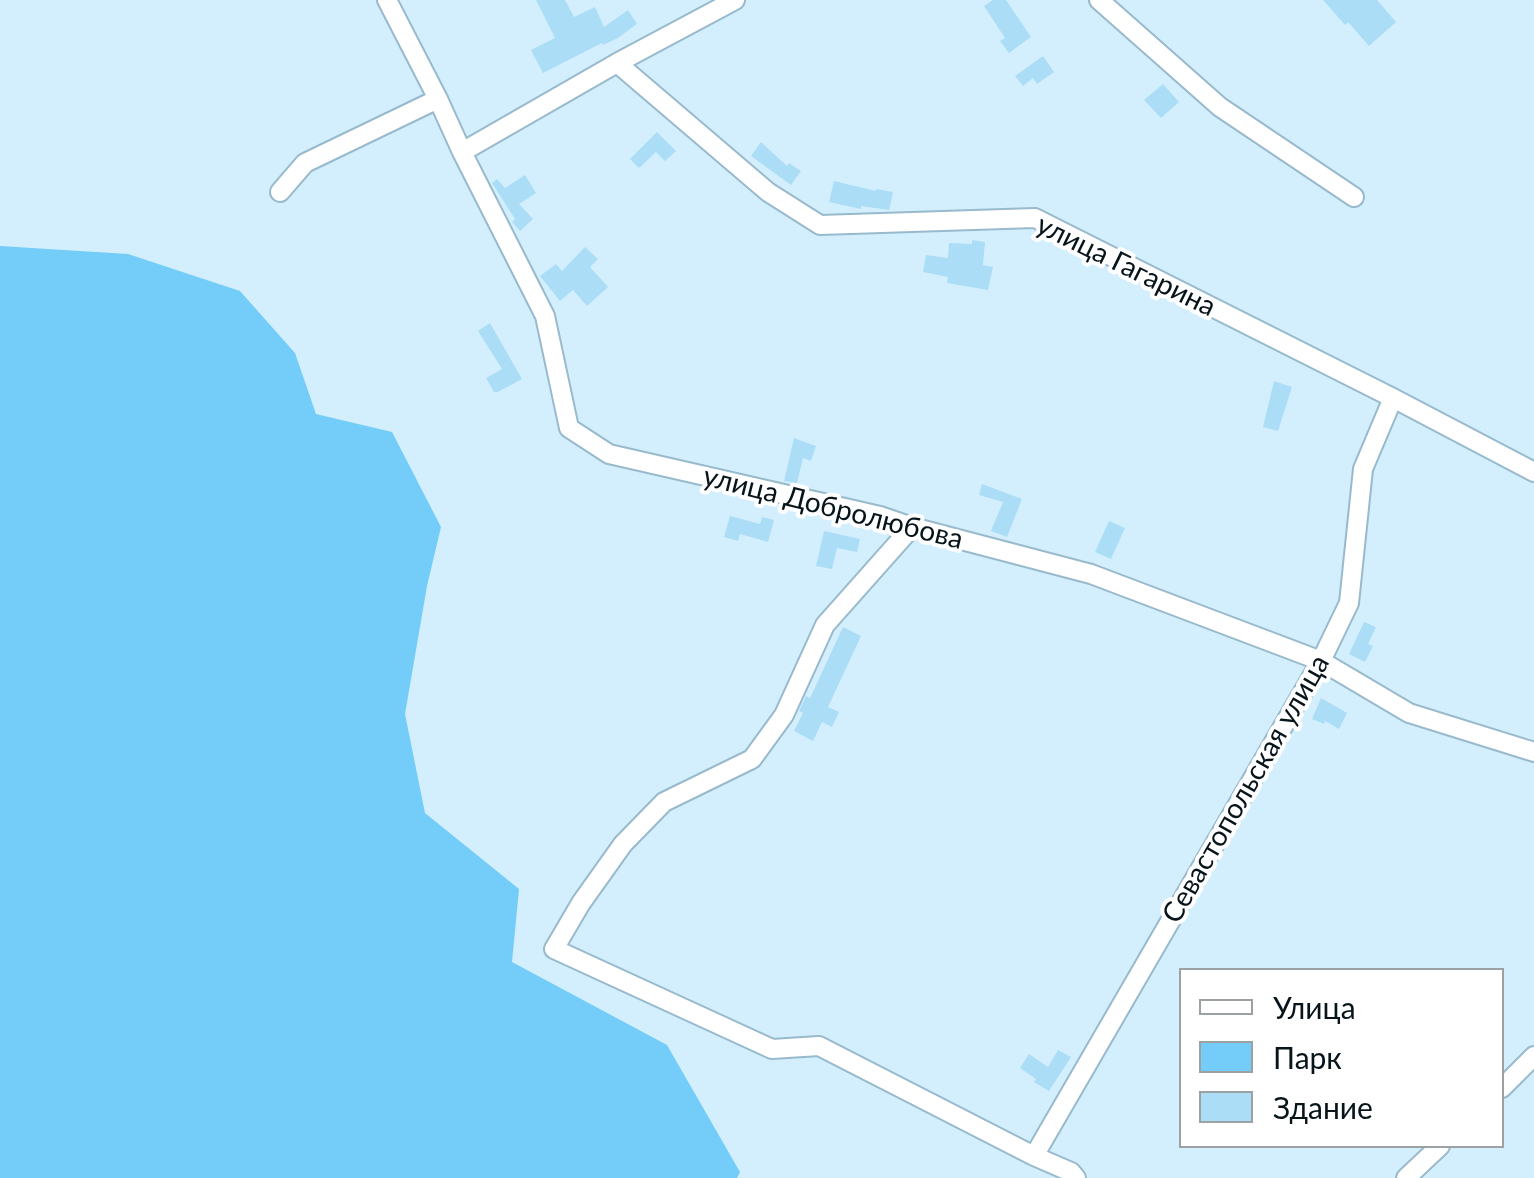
<!DOCTYPE html>
<html>
<head>
<meta charset="utf-8">
<style>
	body { margin:0 }
	#map { position:relative; width:1534px; height:1178px; overflow:hidden; background:#d3effe; font-family:Lato,sans-serif }
	canvas { display:block }
	.legend { position:absolute; left:1179px; top:968px; width:325px; height:180px; box-sizing:border-box; background:#fff; border:2px solid #9ca1a3; margin:0; padding:12px 18px; list-style:none; font-size:30px; color:#07141a }
	.legend li { display:flex; align-items:center; gap:20px; height:50px }
	.legend b { width:50px; border:2px solid #9ca1a3 }
</style>
</head>
<body>
<div id="map">
<canvas width="1534" height="1178"></canvas>
<ul class="legend">
<li><b style="height:12px;background:#fff"></b>Улица</li>
<li><b style="height:28px;background:#73cdf8"></b>Парк</li>
<li><b style="height:28px;background:#abddf7"></b>Здание</li>
</ul>
</div>
<script>
const ctx = document.querySelector('canvas').getContext('2d');
ctx.lineJoin = 'round';
function fillPath(path, color) { ctx.fillStyle = color; ctx.fill(path, 'evenodd'); }
const poly = rows => new Path2D(rows.map(r => 'M' + r).join(''));
function stroke(path, color, width, dash) { ctx.strokeStyle = color; ctx.lineWidth = width; ctx.lineCap = dash ? 'butt' : 'round'; ctx.setLineDash(dash || []); ctx.stroke(path); }
function write(font, color, halo, rows, align = 'center') {
  ctx.font = font + ' Lato,sans-serif'; ctx.lineWidth = 8; ctx.setLineDash([]); ctx.textBaseline = 'middle'; ctx.strokeStyle = halo; ctx.fillStyle = color; for (const [text, x, y, turn = 0] of rows) {
    ctx.save(); ctx.translate(x, y); ctx.rotate((+turn || 0) * Math.PI / 180); ctx.textAlign = isNaN(turn) ? turn : align; if (halo) ctx.strokeText(text, 0, 0); ctx.fillText(text, 0, 0); ctx.restore();
  }
}
const green = poly([
	[0,246,128,254,240,291,295,353,316,414,392,432,441,527,427,586,405,714,425,813,519,889,512,962,667,1045,740,1172,737,1178,0,1178]
]);
const building = poly([
	[536,0,565,0,574,17,595,7,604,27,628,10,637,24,618,38,603,45,602,43,543,73,531,50,555,38],
	[993,0,1006,0,1031,37,1009,53,1000,41,1005,38,984,6],
	[1323,0,1377,0,1396,22,1369,46,1348,22,1345,25],
	[1043,56,1054,72,1037,84,1033,78,1023,86,1015,76],
	[1163,84,1179,102,1161,118,1144,100],
	[657,132,676,151,665,161,656,152,639,168,630,159],
	[761,142,787,166,789,163,801,171,791,185,751,156],
	[525,175,536,193,519,204,533,219,520,231,512,222,515,219,492,183,497,179,505,188],
	[834,181,876,191,876,189,893,192,889,210,861,206,861,209,829,202],
	[972,240,985,242,983,265,993,267,988,290,947,283,948,277,923,272,926,255,948,258,949,243,972,244],
	[585,247,598,259,590,267,608,287,587,306,573,290,560,301,540,276,556,264,562,271],
	[490,323,522,379,498,392,494,392,486,378,502,369,478,331],
	[1274,381,1292,387,1278,431,1263,427],
	[794,438,816,446,811,461,803,458,797,483,784,481],
	[982,484,1022,499,1007,537,991,531,1003,502,979,495],
	[730,516,760,524,762,517,774,520,768,542,740,534,738,541,724,537],
	[1109,521,1125,528,1111,559,1095,552],
	[824,531,860,539,857,552,837,548,832,569,816,566],
	[1364,622,1376,627,1368,644,1373,646,1365,662,1349,654],
	[843,627,861,636,828,707,839,712,832,727,822,722,813,741,794,731,803,713,799,711,806,696,810,698],
	[1321,698,1347,713,1339,729,1325,721,1324,724,1312,719],
	[1058,1050,1071,1057,1049,1091,1034,1082,1036,1079,1020,1068,1029,1054,1048,1067]
]);
const minor = poly([
	[387,0,438,99,462,152,545,316,569,428,609,454,880,516,912,527,1091,574,1321,661,1409,713,1534,752],
	[1099,0,1220,107,1354,197],
	[617,63,768,192,820,225,1035,218,1393,398,1534,472],
	[462,152,617,63,735,0],
	[280,192,305,163,438,99],
	[912,527,825,625,784,715,752,759,664,802,623,844,581,903,554,949,772,1049,819,1046,1034,1156,1071,1172,1076,1178],
	[1502,1088,1534,1056],
	[1034,1156,1321,661,1349,603,1363,469,1393,398],
	[1406,1178,1440,1146]
]);
const streetNames = [
	["улица Гагарина",1126,266,26],
	["улица Добролюбова",833,508,14],
	["Севастопольская улица",1246,789,-60]
];
fillPath(green, '#73cdf8');
fillPath(building, '#abddf7');
stroke(minor, '#98bacc', 22);
stroke(minor, '#fff', 18);
write('28px', '#07141a', '#fff', streetNames);
</script>
</body>
</html>
